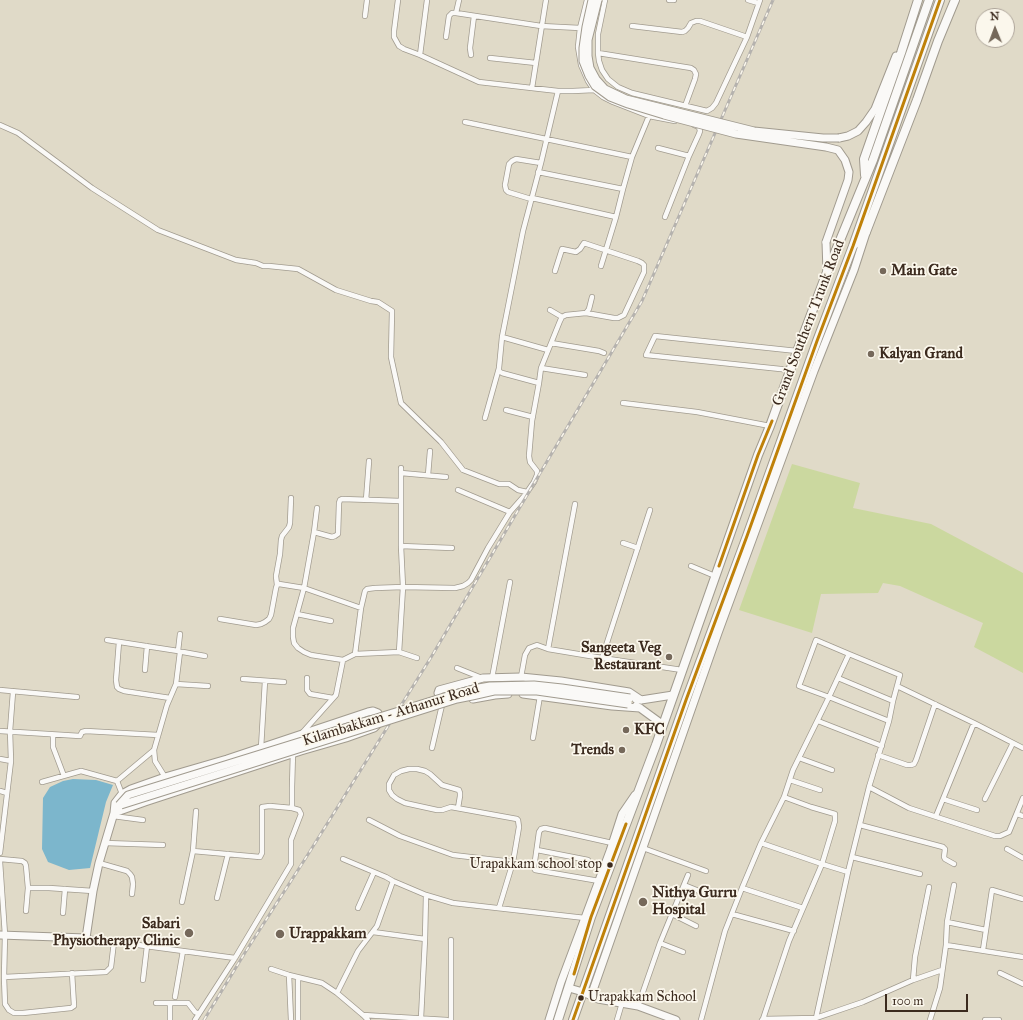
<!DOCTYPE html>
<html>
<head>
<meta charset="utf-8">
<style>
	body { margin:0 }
	#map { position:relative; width:1023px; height:1020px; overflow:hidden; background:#e0dac8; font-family:"IM FELL Great Primer",serif }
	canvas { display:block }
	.north { position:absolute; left:975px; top:8px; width:40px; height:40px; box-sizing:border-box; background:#fbf7ec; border:1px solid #aea59a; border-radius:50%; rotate:359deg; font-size:11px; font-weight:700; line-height:16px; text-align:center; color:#3b2a1e }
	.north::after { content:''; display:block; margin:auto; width:14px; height:18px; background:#75685a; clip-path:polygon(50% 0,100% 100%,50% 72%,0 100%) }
	.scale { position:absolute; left:885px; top:994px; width:83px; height:18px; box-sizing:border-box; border:2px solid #3b2a1e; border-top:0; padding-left:5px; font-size:12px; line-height:14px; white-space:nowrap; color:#3b2a1e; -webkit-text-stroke:3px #fbf7ec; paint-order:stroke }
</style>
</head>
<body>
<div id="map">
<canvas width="1023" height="1020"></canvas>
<div class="north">N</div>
<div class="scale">100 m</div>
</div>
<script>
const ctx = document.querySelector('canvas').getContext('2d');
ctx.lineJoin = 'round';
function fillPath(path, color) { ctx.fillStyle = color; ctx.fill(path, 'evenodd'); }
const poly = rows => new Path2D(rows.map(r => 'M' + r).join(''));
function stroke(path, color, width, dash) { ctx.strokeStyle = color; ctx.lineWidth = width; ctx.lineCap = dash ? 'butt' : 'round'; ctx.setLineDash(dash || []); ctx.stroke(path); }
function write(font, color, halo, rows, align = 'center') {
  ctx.font = font + ' "IM FELL Great Primer",serif'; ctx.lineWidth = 3.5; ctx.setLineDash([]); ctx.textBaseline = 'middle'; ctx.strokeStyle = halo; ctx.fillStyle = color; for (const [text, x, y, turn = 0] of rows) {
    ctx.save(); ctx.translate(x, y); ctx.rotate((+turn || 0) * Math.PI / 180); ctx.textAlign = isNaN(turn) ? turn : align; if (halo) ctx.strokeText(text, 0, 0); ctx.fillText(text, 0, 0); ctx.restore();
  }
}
const green = poly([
	[792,464,860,483,853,508,931,524,1023,573,1023,673,974,647,983,623,900,586,883,583,878,593,821,594,812,633,739,610]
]);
const water = poly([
	[73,779,96,780,113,785,106,802,90,868,69,870,48,862,42,849,43,798,50,787,63,781]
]);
const street = poly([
	[398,0,394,31,394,37,399,46,404,49,420,55,479,82,558,91,573,91,594,90],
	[587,0,580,28,578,47,581,65,588,81,594,90,603,97,613,102,649,116,675,121],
	[605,0,598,34,598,53,599,61,602,70,608,79,618,87,632,93,707,111,712,108,716,103,747,37,760,0],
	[669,0,674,0],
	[748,0,758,3],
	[456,13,459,0],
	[365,16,367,0],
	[632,26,682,32,685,31,688,28,691,23,696,21,700,21,747,37],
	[446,37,449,16,452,13,456,13,541,26,580,28],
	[598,53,691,68,694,70,696,74,695,79,685,106],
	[420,55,427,0],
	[471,55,470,48,474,16],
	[490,58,536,63],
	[532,88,546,0],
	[465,122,632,157],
	[0,125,18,133,92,188,158,230,236,260,256,263,263,266,269,266,298,269,336,290,371,301,378,302,392,311,391,357,401,403,441,442,463,470,499,484,509,484,518,490,527,492],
	[658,148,689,156],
	[538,172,623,189],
	[532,198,616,217],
	[531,199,508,192,506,190,505,185,509,164,512,161,516,159,541,163],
	[665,217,689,156,699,134,700,131,699,127,694,125],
	[601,266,616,217,623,189,632,157,649,116],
	[555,271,562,249,576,252,580,249,584,243,638,261,642,263,644,265,644,272,624,315,618,318,614,318,586,313],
	[550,310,562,317],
	[502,337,548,350],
	[551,343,599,351,604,353],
	[541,368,585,375],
	[790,370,646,355,655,336,797,351],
	[539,383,541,368,560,321,562,317,566,315,586,313,589,309,592,297],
	[623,403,697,412,770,426],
	[506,410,533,417],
	[485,418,499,368],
	[401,473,446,477],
	[428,475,430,451],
	[458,490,510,512],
	[366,500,369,461],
	[317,508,314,532,304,588,293,628,293,637,294,643,298,648,304,652,311,655,343,660],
	[314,532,332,537,335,536,338,534,339,503,340,500,342,499,401,501],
	[623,543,638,548],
	[401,546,452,548],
	[691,566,715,576],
	[277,585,276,576,280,554,281,540,282,536,289,527,290,523,291,498],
	[297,614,331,621],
	[220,619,256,625,261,624,265,622,269,619,271,615,276,588,277,585,279,584,304,588,361,608],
	[107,640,178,651,180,652,183,652,205,656],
	[119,642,116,680,117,687,119,689,124,691,170,698],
	[548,649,575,504],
	[178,651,180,634],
	[399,652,403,587,401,546,401,468],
	[355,654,361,608,365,591,367,589,375,588,403,587,455,588,463,586,468,583,471,580,488,548,510,512,525,495,534,482,537,475,537,471,530,462,529,456,532,421,539,383,502,373,499,371,499,368,502,337,523,231,541,163,558,91],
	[849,654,829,697,799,686,816,640,849,654,900,675,893,701],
	[602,658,650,510],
	[457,668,482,678],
	[145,670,147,646],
	[521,677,525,655,529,648,537,645,548,649,602,658,682,670],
	[307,678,307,690,310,694,333,698],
	[492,678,510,582],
	[243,679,284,682],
	[176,684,208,686],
	[897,686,974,723,1023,748],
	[0,690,77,697],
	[818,721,882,746],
	[0,731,80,736,82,732,86,731,158,735],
	[302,733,336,695,343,660,355,654,399,652,417,658],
	[53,735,53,747,64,776],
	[533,738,540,696],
	[261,748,265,681],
	[432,748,442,705],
	[878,755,907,765,911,765,914,764,916,760,935,704],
	[799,758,832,770],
	[0,759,11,761],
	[165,777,155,761,154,750,167,705,176,684,180,652],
	[790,780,820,790],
	[117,781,154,750],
	[42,782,81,771,117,781,122,794],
	[869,787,909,808,995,836,1000,836,1009,832,1023,798],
	[0,791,7,793],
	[943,799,977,810],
	[985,799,1013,743],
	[458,808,460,796,460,793,459,790,442,785,430,774,425,771,417,769,409,769,401,771,394,775,389,784,389,790,392,795,397,799,405,803,437,810,442,810,451,807,517,819,518,820,519,827,513,862,499,908],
	[1017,814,1023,816],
	[113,816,143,820],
	[936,816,974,723],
	[369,820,400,836,453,855,513,862],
	[860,825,943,847,945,849,944,857,945,859,954,864],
	[105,843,163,845],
	[761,843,822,864,835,821,835,814,811,807,784,797],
	[643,848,706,871],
	[1007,849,1023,858],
	[537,850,588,860],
	[193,851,260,857,262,853,262,807,270,806,292,808],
	[0,853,11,761,10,731,13,692],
	[852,857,920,874],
	[0,859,22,861,25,863,26,866,28,888,26,911],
	[343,859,386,877,393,881,426,895,453,903,585,918],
	[0,862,5,935,4,977,5,1004,9,1010,14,1013,23,1013,71,1008,74,1006,72,973],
	[99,863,127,871,130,874,132,877,133,884,132,894],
	[599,881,535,870,534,868,539,832,541,829,545,828,612,843],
	[684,885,709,895],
	[28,888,49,888,93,891],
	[742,888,803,908],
	[217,898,228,854],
	[182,902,193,851,196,811],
	[358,908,374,872],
	[63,913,65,889],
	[672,914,696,926],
	[732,914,794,931],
	[947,922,986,930],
	[373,932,425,939],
	[86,938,235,958],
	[451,940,451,1020],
	[660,943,683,952],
	[946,945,1023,957],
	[983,950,992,890,1023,899],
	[271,969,289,975,322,983,337,993,363,1015,368,1020],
	[1000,973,1023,984],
	[289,975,291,1020],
	[4,977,106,972,111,967,114,942],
	[298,978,298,1020],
	[143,980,147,946],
	[913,980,915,957,929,887],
	[337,993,358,951,377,926,393,881],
	[175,997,183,951],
	[156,1003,188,1003,195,1012,199,1014],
	[170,1003,170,1020],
	[638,1006,660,943,688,875],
	[363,1015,447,1020],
	[421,1018,425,939,426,895],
	[816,1018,848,872,869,787,889,721,893,701,838,678],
	[763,1019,789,941,822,864,848,872],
	[195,1020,235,958,291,864,291,840,301,814,299,810,292,808,292,787,293,752],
	[617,1020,622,1003],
	[701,1020,725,931,742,888,761,843,784,797,793,770,829,697,889,721],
	[762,1020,763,1019,816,1018,863,1002,913,980,942,970],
	[930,1020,940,988,946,945,947,922,954,885],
	[985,1020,999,1020]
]);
const secondary = poly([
	[839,138,848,136,858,131,866,122,875,109,896,56],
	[826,242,827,272],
	[523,694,612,706,640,708],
	[473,699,495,695,508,694],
	[636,699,641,700,673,695],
	[441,702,438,693,439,690,483,678,521,677,561,681,629,692,641,700],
	[636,706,640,708,662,724],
	[373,711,378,713,379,717,377,725,374,728,346,738,301,751,145,802,114,813,115,803,122,794,131,789,165,777,227,759,368,712,373,711],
	[0,935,86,938,93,891,99,863,114,813,116,810],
	[569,988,583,992,598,999,638,1006,676,1020],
	[591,996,718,633,814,371,854,270,866,233],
	[549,1020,561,982,610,851,622,814,635,795]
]);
const highway = poly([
	[865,175,864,159,901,53,918,0],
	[855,244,866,232,917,100,938,41,955,0],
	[558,1020,591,917,656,745,758,455,770,426,795,357,827,272,873,160,929,0],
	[573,1020,686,700,747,536,817,341,853,246,940,0]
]);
const rail = poly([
	[204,1020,246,951,307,856,430,659,642,301,773,0]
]);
const secondaryBridge = poly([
	[592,0,586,27,583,48,583,61,589,76,595,86,610,97,628,104,664,115,736,134,826,147,838,150,845,160,849,172,848,180,826,242],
	[598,0,588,40,588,56,590,68,596,79,605,89,626,99,754,131,823,138,839,138],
	[119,805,128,795,444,697,473,689,490,686,534,685,562,688,630,698],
	[121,805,457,699,472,696,494,691,537,691,628,704]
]);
const bus1 = poly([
	[719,566,758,455,772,421],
	[574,974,591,917,626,824],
	[573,1020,686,700,747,536,817,341,853,246,940,0]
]);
const markers = [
	[883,271,4,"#75685a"],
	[871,354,4,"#75685a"],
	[669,657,4,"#75685a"],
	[626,730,4,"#75685a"],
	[622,750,4,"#75685a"],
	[610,865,3.5,"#3b2a1e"],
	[643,902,5,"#75685a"],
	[189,933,5,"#75685a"],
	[280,934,5,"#75685a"],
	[581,998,3.5,"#3b2a1e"]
];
const busNames = [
	["Urapakkam school stop",602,865],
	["Urapakkam School",588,998,"left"]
];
const poiNames = [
	["Main Gate",891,271],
	["Kalyan Grand",879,354],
	["Sangeeta Veg",661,648,"right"],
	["Restaurant",661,665,"right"],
	["KFC",634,730],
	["Trends",614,750,"right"],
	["Nithya Gurru",652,893],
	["Hospital",652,910],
	["Sabari",180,924,"right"],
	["Physiotherapy Clinic",180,941,"right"],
	["Urappakkam",289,934]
];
const streetNames = [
	["Grand Southern Trunk Road",809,323,-69],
	["Kilambakkam - Athanur Road",391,715,-17]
];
fillPath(green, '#cbd89f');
fillPath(water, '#7cb6cc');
stroke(street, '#a19b8f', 6);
stroke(secondary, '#a19b8f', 9);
stroke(highway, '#a19b8f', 10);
stroke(street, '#faf9f7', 4.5);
stroke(secondary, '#faf9f7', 7);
stroke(highway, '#faf9f7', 8);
stroke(rail, '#b5b2ae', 3);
stroke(rail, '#fbf7ec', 1.5, [4.5]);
stroke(secondaryBridge, '#a19b8f', 9, []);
stroke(secondaryBridge, '#faf9f7', 7);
stroke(bus1, '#bf8109', 3);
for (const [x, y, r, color] of markers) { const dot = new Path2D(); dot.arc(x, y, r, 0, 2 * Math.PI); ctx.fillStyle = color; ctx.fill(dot); stroke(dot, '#fbf7ec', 1.5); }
write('14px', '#3b2a1e', '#fbf7ec', busNames, 'right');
write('bold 15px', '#3b2a1e', '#fbf7ec', poiNames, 'left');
write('15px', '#3b2a1e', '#fbf7ec', streetNames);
</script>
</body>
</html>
